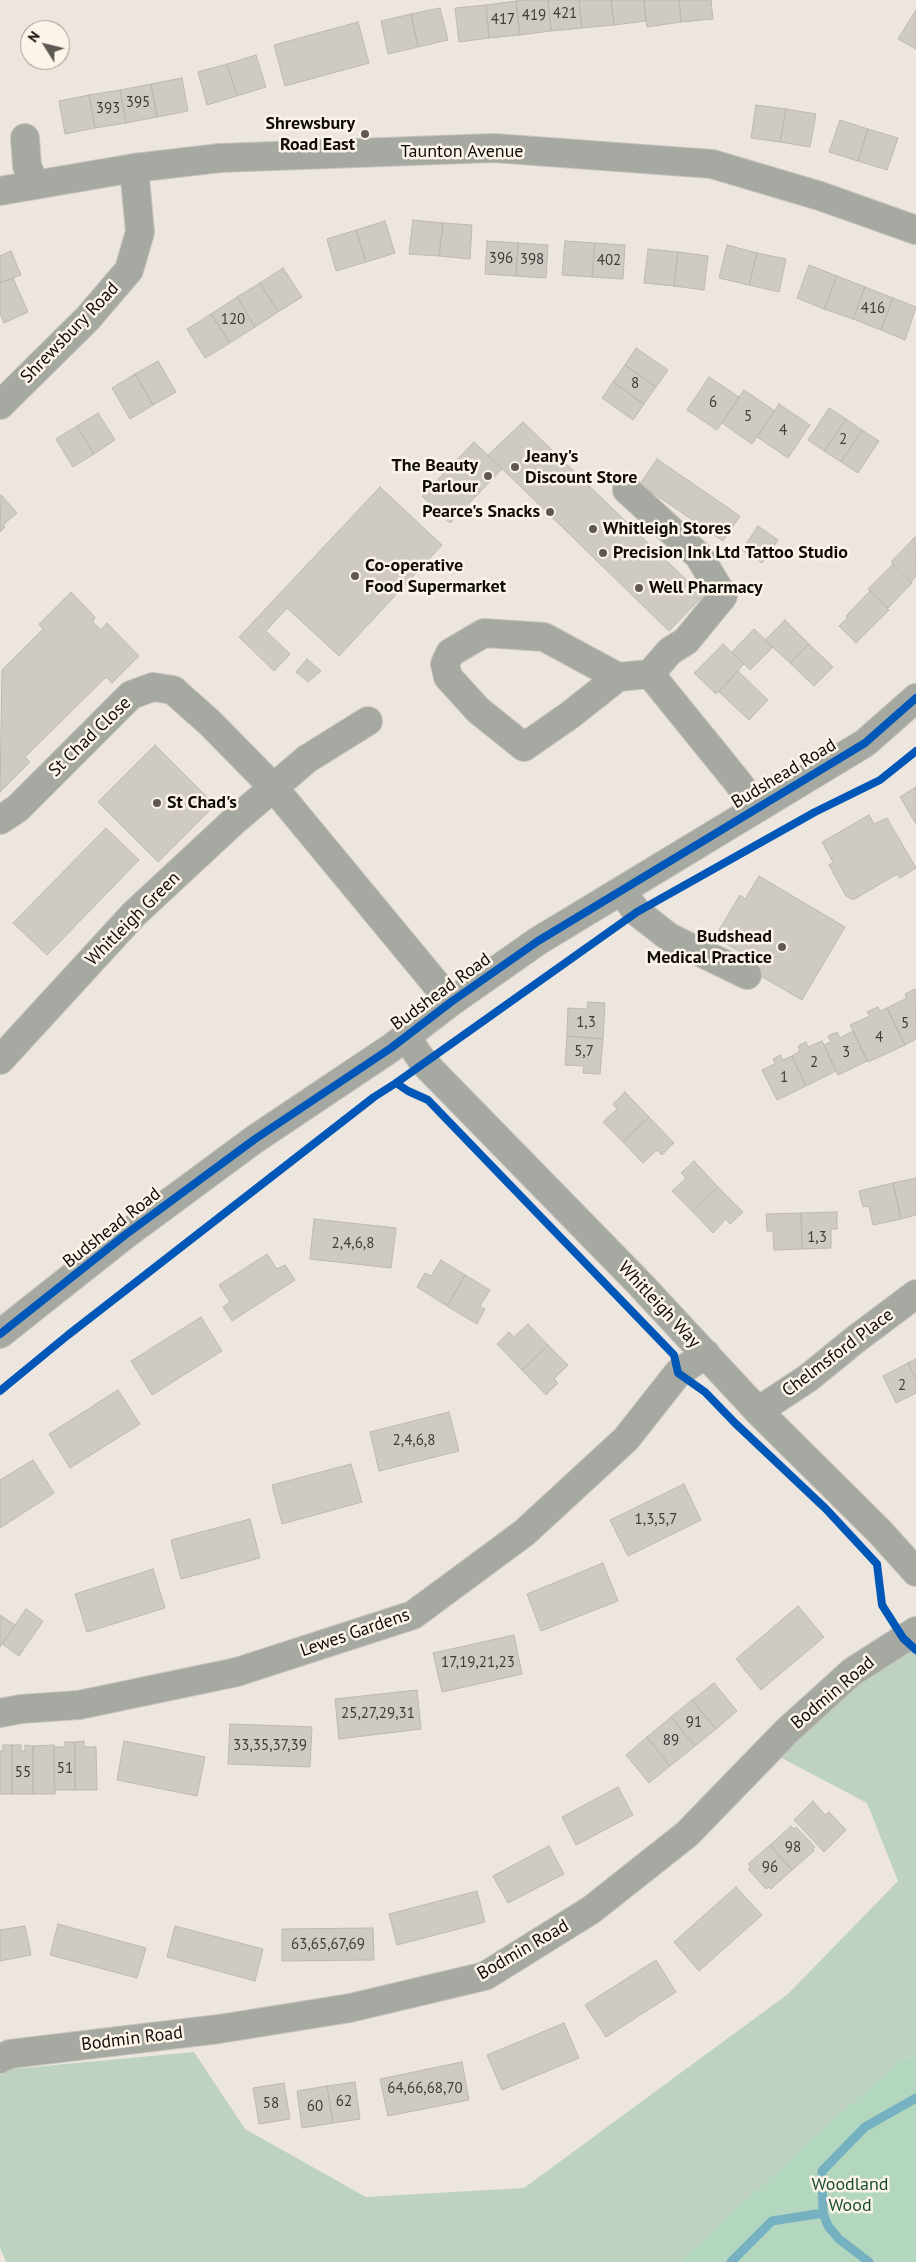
<!DOCTYPE html>
<html>
<head>
<meta charset="utf-8">
<style>
	body { margin:0 }
	#map { position:relative; width:916px; height:2262px; overflow:hidden; background:#ece6df; font-family:"PT Sans",sans-serif }
	canvas { display:block }
	.north { position:absolute; left:20px; top:20px; width:50px; height:50px; box-sizing:border-box; background:#fdf4e9; border:1px solid #9e978f; border-radius:50%; rotate:306deg; font-size:14px; font-weight:700; line-height:20px; text-align:center; color:#100c08 }
	.north::after { content:''; display:block; margin:auto; width:18px; height:22px; background:#5d5853; clip-path:polygon(50% 0,100% 100%,50% 72%,0 100%) }
</style>
</head>
<body>
<div id="map">
<canvas width="916" height="2262"></canvas>
<div class="north">N</div>
</div>
<script>
const ctx = document.querySelector('canvas').getContext('2d');
ctx.lineJoin = 'round';
function fillPath(path, color) { ctx.fillStyle = color; ctx.fill(path, 'evenodd'); }
const poly = rows => new Path2D(rows.map(r => 'M' + r).join(''));
function stroke(path, color, width, dash) { ctx.strokeStyle = color; ctx.lineWidth = width; ctx.lineCap = dash ? 'butt' : 'round'; ctx.setLineDash(dash || []); ctx.stroke(path); }
function write(font, color, halo, rows, align = 'center') {
  ctx.font = font + ' "PT Sans",sans-serif'; ctx.lineWidth = 5; ctx.setLineDash([]); ctx.textBaseline = 'middle'; ctx.strokeStyle = halo; ctx.fillStyle = color; for (const [text, x, y, turn = 0] of rows) {
    ctx.save(); ctx.translate(x, y); ctx.rotate((+turn || 0) * Math.PI / 180); ctx.textAlign = isNaN(turn) ? turn : align; if (halo) ctx.strokeText(text, 0, 0); ctx.fillText(text, 0, 0); ctx.restore();
  }
}
const green = poly([
	[916,1638,916,2054,899,2062,819,2132,680,2262,6,2262,0,2248,0,2075,12,2069,194,2052,245,2129,366,2197,524,2188,788,1994,898,1881,867,1803,776,1755,881,1653]
]);
const forest = poly([
	[916,2054,916,2262,680,2262,819,2132,899,2062]
]);
const stream = poly([
	[823,2213,828,2226,839,2239,869,2262],
	[731,2262,772,2221,823,2213,822,2171,865,2127,916,2098]
]);
const building = poly([
	[528,0,548,0,551,31,520,35,516,1,528,0],
	[548,0,579,0,582,28,551,31,548,0],
	[579,0,611,0,614,25,582,28,579,0],
	[611,0,644,0,646,21,614,25,611,0],
	[644,0,679,0,681,22,647,27,644,0],
	[679,0,711,0,713,19,681,22,679,0],
	[516,1,520,35,489,38,486,5,516,1],
	[486,5,489,38,459,42,455,8,486,5],
	[440,8,448,40,418,47,411,14,440,8],
	[916,10,916,49,898,39,916,10],
	[411,14,418,47,388,54,381,21,411,14],
	[358,22,369,63,285,86,274,45,358,22],
	[256,55,266,87,237,96,227,64,256,55],
	[227,64,237,96,207,105,198,72,227,64],
	[182,78,188,111,157,117,151,84,182,78],
	[151,84,157,117,126,123,120,90,151,84],
	[120,90,126,123,95,128,89,95,120,90],
	[89,95,95,128,65,134,59,101,89,95],
	[756,105,786,109,780,142,751,138,756,105],
	[786,109,816,114,810,147,780,142,786,109],
	[840,120,868,129,858,161,829,152,840,120],
	[868,129,898,138,887,170,858,161,868,129],
	[413,220,443,223,439,256,409,254,413,220],
	[385,221,395,253,366,262,356,230,385,221],
	[443,223,472,225,470,259,439,256,443,223],
	[356,230,366,262,336,271,327,239,356,230],
	[487,241,518,243,516,276,485,274,487,241],
	[565,241,595,243,592,277,562,275,565,241],
	[518,243,548,245,546,278,516,276,518,243],
	[595,243,625,245,623,279,592,277,595,243],
	[727,245,757,253,749,285,719,278,727,245],
	[648,249,678,252,674,286,644,283,648,249],
	[11,251,21,275,0,283,0,256,11,251],
	[678,252,708,256,704,290,674,286,678,252],
	[757,253,786,259,779,292,749,285,757,253],
	[809,265,837,276,824,309,797,298,809,265],
	[283,268,302,297,278,312,260,283,283,268],
	[837,276,865,287,853,319,824,309,837,276],
	[13,278,28,312,4,323,0,313,0,283,13,278],
	[260,283,278,312,255,327,237,297,260,283],
	[865,287,893,298,881,330,853,319,865,287],
	[237,297,255,327,230,343,211,314,237,297],
	[893,298,916,307,905,340,881,330,893,298],
	[211,314,230,343,205,358,187,329,211,314],
	[636,348,668,370,656,387,625,365,636,348],
	[158,361,176,392,153,405,135,374,158,361],
	[625,365,656,387,644,404,613,382,625,365],
	[135,374,153,405,130,419,112,388,135,374],
	[709,377,739,397,717,430,687,410,709,377],
	[613,382,644,404,633,420,602,398,613,382],
	[744,390,775,411,752,444,722,423,744,390],
	[779,404,810,425,788,458,757,437,779,404],
	[829,408,846,419,824,451,808,440,829,408],
	[98,413,115,440,94,454,77,426,98,413],
	[846,419,862,430,841,462,824,451,846,419],
	[523,422,703,596,669,631,488,455,523,422],
	[77,426,94,454,73,467,56,439,77,426],
	[862,430,879,441,858,473,841,462,862,430],
	[474,442,502,469,450,523,422,496,474,442],
	[657,459,740,516,723,541,640,484,657,459],
	[380,487,442,545,339,656,287,608,266,631,290,654,274,671,239,637,380,487],
	[1,495,17,513,3,525,5,527,0,532,1,495],
	[758,526,778,540,762,563,742,550,758,526],
	[915,537,916,576,911,582,891,562,915,537],
	[893,564,912,583,888,608,868,589,893,564],
	[870,591,889,610,856,643,839,626,848,617,846,616,870,591],
	[71,592,95,617,93,622,101,630,107,623,139,656,112,683,106,677,25,757,30,762,0,792,2,670,43,629,39,624,71,592],
	[785,620,809,644,790,663,765,640,785,620],
	[754,629,773,647,750,670,732,652,754,629],
	[723,644,744,664,716,694,694,673,723,644],
	[809,644,833,667,814,686,790,663,809,644],
	[307,659,321,671,308,682,296,672,307,659],
	[738,671,768,700,749,720,719,692,738,671],
	[155,745,215,805,158,862,98,802,155,745],
	[916,787,916,824,900,797,916,787],
	[869,815,874,824,887,818,916,868,900,878,897,874,853,900,846,896,829,865,833,862,822,842,869,815],
	[106,828,139,860,47,955,13,923,106,828],
	[759,876,845,927,802,1000,742,965,747,956,715,937,740,895,745,899,759,876],
	[915,989,916,1039,905,1045,887,1008,907,998,905,994,915,989],
	[588,1002,605,1003,603,1039,567,1036,568,1008,587,1009,588,1002],
	[878,1007,880,1011,887,1008,905,1045,868,1062,850,1025,870,1016,867,1012,878,1007],
	[853,1031,867,1061,838,1075,824,1045,831,1042,828,1036,837,1032,840,1038,853,1031],
	[567,1036,603,1039,600,1074,583,1073,584,1066,565,1065,567,1036],
	[822,1041,836,1071,806,1086,792,1056,800,1051,798,1046,806,1042,808,1047,822,1041],
	[780,1055,783,1060,792,1056,806,1086,777,1100,762,1070,775,1064,773,1059,780,1055],
	[625,1092,649,1117,623,1142,603,1122,617,1109,613,1104,625,1092],
	[649,1117,674,1143,662,1155,657,1150,643,1163,623,1142,649,1117],
	[694,1161,718,1187,693,1212,672,1191,686,1178,681,1173,694,1161],
	[916,1178,916,1215,901,1219,893,1183,916,1178],
	[893,1183,901,1219,873,1225,869,1206,863,1207,859,1191,893,1183],
	[718,1187,743,1212,730,1224,726,1219,713,1233,693,1212,718,1187],
	[837,1212,837,1229,831,1229,831,1248,802,1249,801,1213,837,1212],
	[801,1213,802,1249,774,1250,773,1231,767,1231,766,1214,801,1213],
	[314,1219,396,1228,391,1268,310,1259,314,1219],
	[267,1254,277,1269,285,1265,295,1280,232,1321,223,1307,230,1302,219,1285,267,1254],
	[441,1260,465,1275,447,1306,417,1287,425,1273,431,1276,441,1260],
	[465,1275,490,1290,480,1306,485,1309,477,1324,447,1306,465,1275],
	[201,1317,222,1351,152,1395,131,1361,201,1317],
	[528,1324,548,1345,522,1370,497,1344,509,1332,514,1337,528,1324],
	[548,1345,568,1365,554,1379,558,1383,546,1395,522,1370,548,1345],
	[916,1359,916,1379,908,1363,916,1359],
	[908,1363,916,1379,916,1393,896,1403,883,1376,908,1363],
	[118,1390,140,1424,70,1468,49,1434,118,1390],
	[449,1412,459,1451,379,1471,370,1432,449,1412],
	[33,1460,54,1493,0,1528,0,1480,33,1460],
	[351,1464,362,1502,282,1524,272,1485,351,1464],
	[684,1484,701,1520,628,1556,610,1520,684,1484],
	[250,1519,260,1558,181,1579,171,1540,250,1519],
	[603,1563,618,1601,541,1631,527,1594,603,1563],
	[153,1569,165,1608,87,1632,75,1594,153,1569],
	[798,1606,824,1637,761,1690,736,1659,798,1606],
	[26,1609,43,1621,19,1656,2,1644,26,1609],
	[0,1615,15,1625,0,1647,0,1615],
	[514,1635,522,1674,442,1692,433,1653,514,1635],
	[714,1683,737,1711,716,1729,692,1700,714,1683],
	[417,1690,421,1729,339,1739,335,1699,417,1690],
	[692,1700,716,1729,695,1746,671,1717,692,1700],
	[671,1717,695,1746,670,1766,647,1737,671,1717],
	[230,1724,312,1727,310,1767,228,1764,230,1724],
	[647,1737,670,1766,649,1783,626,1755,647,1737],
	[84,1741,84,1747,96,1747,97,1790,75,1790,75,1742,84,1741],
	[124,1741,205,1757,197,1796,117,1780,124,1741],
	[65,1742,75,1742,75,1790,54,1790,54,1747,65,1747,65,1742],
	[3,1745,12,1745,12,1794,0,1794,0,1751,3,1751,3,1745],
	[12,1745,21,1745,21,1751,25,1751,25,1745,33,1746,33,1794,12,1794,12,1745],
	[54,1745,55,1794,33,1794,33,1746,54,1745],
	[618,1787,633,1815,576,1845,562,1817,618,1787],
	[813,1801,825,1815,829,1812,846,1830,824,1852,794,1820,813,1801],
	[791,1826,794,1829,796,1827,815,1847,813,1849,814,1851,792,1870,770,1845,791,1826],
	[770,1845,792,1870,771,1889,769,1887,766,1889,748,1869,751,1867,748,1864,770,1845],
	[549,1846,564,1874,508,1903,493,1876,549,1846],
	[736,1887,762,1915,699,1971,674,1942,736,1887],
	[477,1891,485,1922,397,1945,389,1914,477,1891],
	[58,1924,146,1948,137,1978,50,1955,58,1924],
	[25,1926,31,1955,0,1961,0,1930,25,1926],
	[175,1926,263,1949,255,1981,167,1957,175,1926],
	[373,1928,374,1960,282,1961,282,1929,373,1928],
	[656,1960,676,1992,606,2037,585,2005,656,1960],
	[564,2023,579,2058,502,2090,487,2055,564,2023],
	[462,2062,469,2100,388,2116,380,2079,462,2062],
	[355,2082,360,2119,333,2123,327,2086,355,2082],
	[284,2083,290,2119,259,2124,253,2088,284,2083],
	[327,2086,333,2123,302,2128,297,2091,327,2086]
]);
const minor = poly([
	[25,138,27,166,35,185],
	[0,191,134,168,220,158,494,148,712,164,820,196,916,230],
	[0,405,88,318,129,270,140,232,134,168],
	[627,490,699,556,723,596,686,641,670,651,650,674],
	[650,674,736,780,757,808],
	[618,677,544,637,484,633,450,653,445,664,448,677,478,710,524,747,570,715,618,677,650,674],
	[0,820,18,808,131,695,153,687,173,690,210,723,274,788,451,1002],
	[621,891,637,912,669,937,747,975],
	[406,1037,424,1063,639,1283,758,1411,880,1532,916,1572],
	[0,1060,134,914,234,821,307,759,368,721],
	[0,1334,125,1235,255,1139,391,1048,451,1002,538,941,865,743,916,698],
	[758,1411,808,1378,856,1339,916,1294],
	[0,1713,21,1709,79,1705,237,1672,413,1615,524,1533,626,1439,678,1373,706,1354],
	[0,2059,10,2054,219,2029,350,2008,485,1976,591,1910,687,1834,787,1731,852,1672,916,1631]
]);
const cycleway = poly([
	[396,1083,408,1091,428,1100,674,1355,678,1373,705,1392,735,1423,826,1509,877,1564,882,1605,903,1638,916,1650],
	[0,1334,125,1235,255,1139,391,1048,451,1002,538,941,865,743,916,698],
	[0,1391,68,1335,374,1097,396,1083,637,912,815,812,880,780,916,751]
]);
const markers = [
	[365,134,5,"#5d5853"],
	[515,467,5,"#5d5853"],
	[488,476,5,"#5d5853"],
	[550,512,5,"#5d5853"],
	[593,529,5,"#5d5853"],
	[603,553,5,"#5d5853"],
	[355,576,5,"#5d5853"],
	[639,588,5,"#5d5853"],
	[157,803,5,"#5d5853"],
	[782,947,5,"#5d5853"]
];
const numberNames = [
	["421",565,14],
	["419",534,16],
	["417",503,20],
	["395",138,103],
	["393",108,109],
	["396",501,259],
	["398",532,260],
	["402",609,261],
	["416",873,309],
	["120",233,320],
	["8",635,384],
	["6",713,403],
	["5",748,417],
	["4",783,431],
	["2",843,440],
	["1,3",586,1023],
	["5",905,1024],
	["4",879,1038],
	["5,7",584,1052],
	["3",846,1053],
	["2",814,1063],
	["1",784,1078],
	["1,3",817,1238],
	["2,4,6,8",353,1244],
	["2",902,1386],
	["2,4,6,8",414,1441],
	["1,3,5,7",656,1520],
	["17,19,21,23",478,1663],
	["25,27,29,31",378,1714],
	["91",694,1723],
	["89",671,1741],
	["33,35,37,39",270,1746],
	["51",65,1769],
	["55",23,1773],
	["98",793,1848],
	["96",770,1868],
	["63,65,67,69",328,1945],
	["64,66,68,70",425,2089],
	["62",344,2102],
	["58",271,2104],
	["60",315,2107]
];
const poiNames = [
	["Shrewsbury",355,124,"right"],
	["Road East",355,145,"right"],
	["Jeany's",525,457],
	["Discount Store",525,478],
	["The Beauty",478,466,"right"],
	["Parlour",478,487,"right"],
	["Pearce's Snacks",540,512,"right"],
	["Whitleigh Stores",603,529],
	["Precision Ink Ltd Tattoo Studio",613,553],
	["Co-operative",365,566],
	["Food Supermarket",365,587],
	["Well Pharmacy",649,588],
	["St Chad's",167,803],
	["Budshead",772,937,"right"],
	["Medical Practice",772,958,"right"]
];
const streetNames = [
	["Taunton Avenue",462,152],
	["Shrewsbury Road",70,333,-46],
	["St Chad Close",90,737,-44],
	["Budshead Road",784,774,-31],
	["Whitleigh Green",133,919,-45],
	["Budshead Road",441,992,-36],
	["Budshead Road",112,1228,-38],
	["Whitleigh Way",659,1305,47],
	["Chelmsford Place",838,1353,-37],
	["Lewes Gardens",355,1633,-19],
	["Bodmin Road",833,1693,-40],
	["Bodmin Road",523,1950,-30],
	["Bodmin Road",132,2039,-7]
];
const parkNames = [
	["Woodland",850,2185],
	["Wood",850,2206]
];
fillPath(green, '#bdd2c1');
fillPath(forest, '#b2d7be');
stroke(stream, '#76b1c2', 9);
fillPath(building, '#d0cac5');
stroke(building, '#bdb8b2', 1);
stroke(minor, '#c8c3bd', 30);
stroke(minor, '#a5a9a1', 28);
stroke(cycleway, '#0057b8', 8);
for (const [x, y, r, color] of markers) { const dot = new Path2D(); dot.arc(x, y, r, 0, 2 * Math.PI); ctx.fillStyle = color; ctx.fill(dot); stroke(dot, '#fdf4e9', 2); }
write('15px', '#403c37', null, numberNames);
write('bold 18px', '#100c08', '#fdf4e9', poiNames, 'left');
write('18px', '#100c08', '#fdf4e9', streetNames);
write('18px', '#144c32', '#fdf4e9', parkNames);
</script>
</body>
</html>
